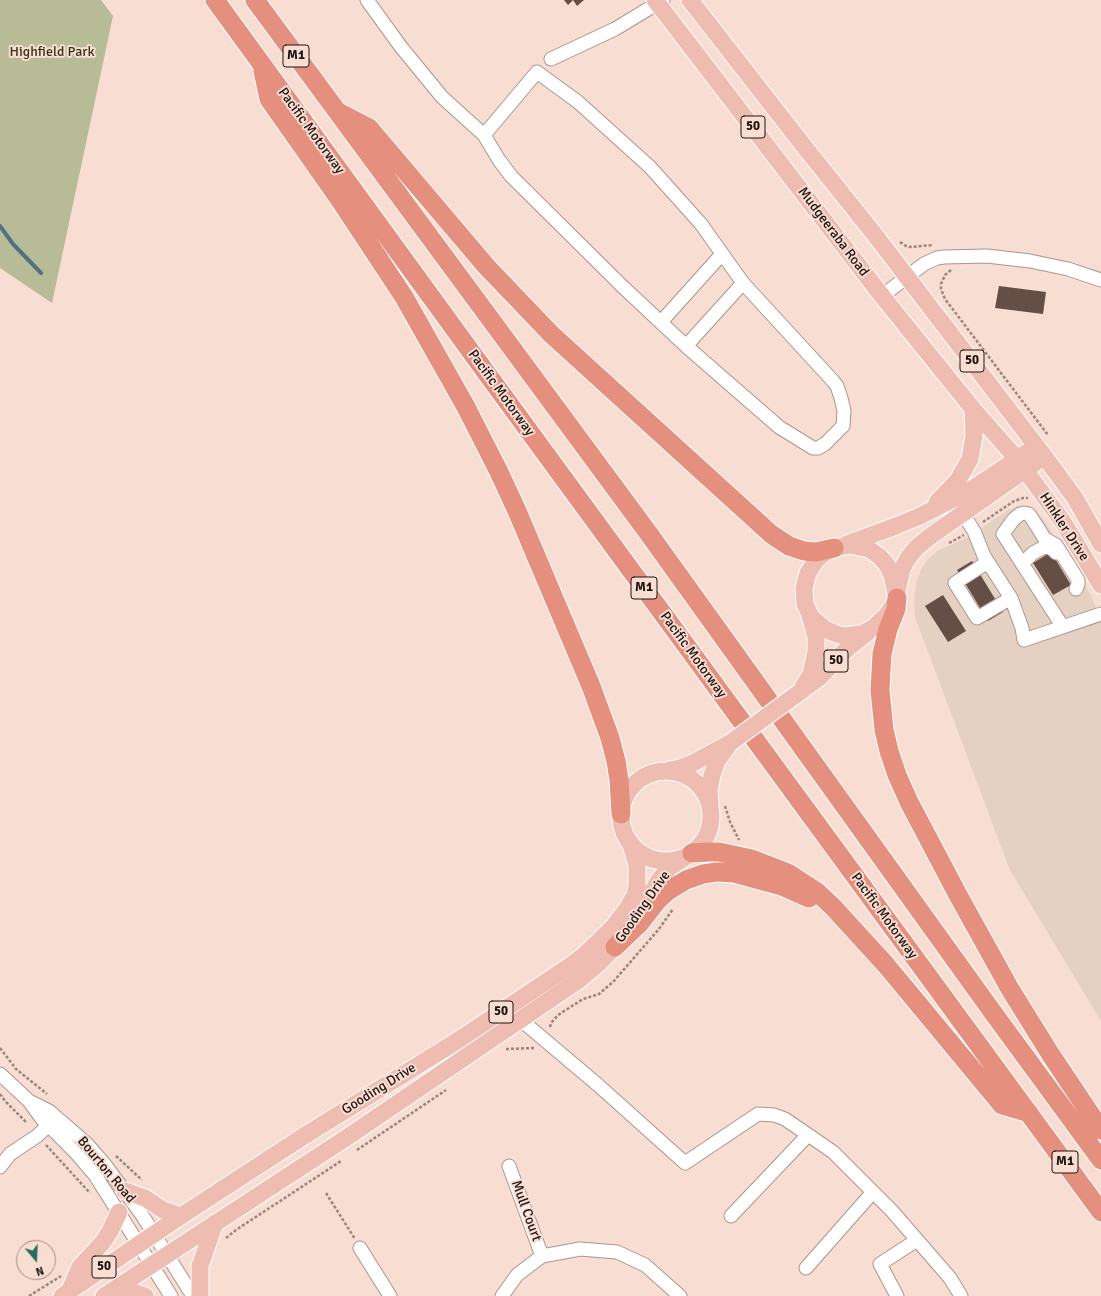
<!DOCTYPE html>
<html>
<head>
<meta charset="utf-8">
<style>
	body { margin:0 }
	#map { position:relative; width:1101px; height:1296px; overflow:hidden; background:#f8ddd2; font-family:Signika,sans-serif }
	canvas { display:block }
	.north { position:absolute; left:16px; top:1240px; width:40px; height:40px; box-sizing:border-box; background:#f8ddd2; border:1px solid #a08d84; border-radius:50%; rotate:161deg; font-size:11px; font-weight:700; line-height:16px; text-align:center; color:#1d1410 }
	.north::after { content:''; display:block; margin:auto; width:14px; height:18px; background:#296c5d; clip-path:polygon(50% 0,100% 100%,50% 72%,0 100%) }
</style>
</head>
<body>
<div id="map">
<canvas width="1101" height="1296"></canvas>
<div class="north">N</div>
</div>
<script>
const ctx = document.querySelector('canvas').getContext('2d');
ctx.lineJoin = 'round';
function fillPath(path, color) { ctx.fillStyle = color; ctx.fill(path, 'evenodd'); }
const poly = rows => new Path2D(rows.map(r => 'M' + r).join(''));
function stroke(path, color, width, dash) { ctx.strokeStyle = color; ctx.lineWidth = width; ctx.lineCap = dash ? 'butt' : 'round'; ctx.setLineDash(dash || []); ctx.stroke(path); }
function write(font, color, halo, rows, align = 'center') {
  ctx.font = font + ' Signika,sans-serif'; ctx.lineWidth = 4; ctx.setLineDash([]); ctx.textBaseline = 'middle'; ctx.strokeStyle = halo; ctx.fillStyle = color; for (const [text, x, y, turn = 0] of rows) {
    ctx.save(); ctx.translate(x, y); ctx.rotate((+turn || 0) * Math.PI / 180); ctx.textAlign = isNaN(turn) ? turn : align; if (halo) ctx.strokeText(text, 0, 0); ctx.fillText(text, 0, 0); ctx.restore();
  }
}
const commercial = poly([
	[1019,506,1029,508,1036,511,1044,520,1088,590,1101,618,1101,1021,1010,870,915,617,914,602,916,583,921,570,927,560,937,551,966,538,1008,510]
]);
const green = poly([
	[0,0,101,0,113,16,52,303,0,268]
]);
const stream = poly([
	[0,226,13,244,41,273]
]);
const building = poly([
	[564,0,584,0,577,6,573,0,568,5],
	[999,286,1046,292,1043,314,995,308],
	[1051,552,1071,585,1053,595,1033,563],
	[972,561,1003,612,988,621,957,570],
	[943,595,966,631,948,642,925,606]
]);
const path = poly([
	[900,242,906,246,910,247,933,245],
	[951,270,945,275,941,284,941,289,945,299,1048,435],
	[983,522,1014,501,1023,498,1028,498],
	[949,543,964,535],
	[725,806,730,822,739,840],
	[550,1027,551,1023,558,1015,583,999,599,994,613,982,659,929,673,909],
	[0,1048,16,1069,47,1094],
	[506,1049,534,1048],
	[0,1094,5,1101,27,1123],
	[46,1145,90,1193],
	[357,1150,446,1090],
	[116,1156,142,1180],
	[326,1193,355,1239],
	[226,1238,236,1230,341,1161],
	[29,1296,61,1276]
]);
const minor = poly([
	[367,0,401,47,442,97,484,135,499,160,511,176,622,286,686,346,779,427,813,448,818,448,825,444,843,426,844,411,841,398,837,386,833,381,743,283,701,224,650,167,578,102,537,72,484,135],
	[551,59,615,29,663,0],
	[882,296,924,264,937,258,944,257,987,256,1030,261,1068,269,1101,280],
	[661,322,722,254],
	[686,346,743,283],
	[963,514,974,531,984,556,1011,598,1022,628,1024,640,1101,614],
	[988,562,955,583,977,618,1011,598],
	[1022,564,1033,553,1044,547,1051,548,1056,553],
	[1063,627,1003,534,1013,520,1020,514,1024,513,1029,514,1045,539,1056,545,1078,580,1078,584,1076,589],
	[521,1020,598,1085,685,1163,758,1114,774,1115,785,1119,833,1152,892,1211,950,1278,961,1296],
	[0,1074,29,1101,42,1119,77,1154,95,1175,171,1296],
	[31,1102,49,1111,57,1118,87,1144,106,1166,142,1215,193,1296],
	[509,1166,542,1256],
	[0,1167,10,1154,37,1136,54,1120],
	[731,1216,808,1135],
	[360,1248,390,1296],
	[806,1268,873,1192],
	[502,1296,517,1275,542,1256,580,1249,617,1252,645,1265,680,1296],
	[897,1296,880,1264,917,1240]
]);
const major = poly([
	[655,0,882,296,973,409,1017,459,1063,522,1101,585],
	[690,0,803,145,875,235,1044,456,1075,498,1101,544],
	[937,502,958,480,970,459,974,436,973,409],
	[847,544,896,526,920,516,969,491,1026,453],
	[850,545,869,549,880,557,887,565,892,575,897,598,893,606,887,615,873,628,861,634,843,636,834,633,825,629,811,617,805,604,804,588,808,573,817,559,826,552,834,548,850,545],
	[897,591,902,569,908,558,917,547,932,535,1035,463],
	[803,687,811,674,816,652,816,636,810,616],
	[793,697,819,678,848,648,867,633],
	[669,770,680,768,693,763,730,743],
	'621 816a45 45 0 1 1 90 0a45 45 0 1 1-90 0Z',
	[710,803,709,791,712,775,717,761,728,746],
	[637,917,659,880,670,867,687,856],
	[125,1191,145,1198,163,1210,181,1216],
	[118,1287,145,1296],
	[70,1290,80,1267,103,1242,110,1231,119,1212],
	[62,1296,181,1216,304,1136,457,1041,571,965,583,956,597,943,614,926,627,909,635,895,637,886,637,865,630,842],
	[104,1296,346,1138,579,980,598,964,615,947,623,937],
	[200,1296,200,1266,215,1223]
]);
const highway = poly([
	[215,0,485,371,1101,1212],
	[255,0,649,534,994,1014,1101,1160],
	[263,71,269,99,340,200,404,297,466,407,499,472,517,511,591,686,610,738,616,761,619,780,621,814],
	[340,113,369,128,486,266,551,334,771,534,789,546,804,551,816,552,834,548],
	[897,598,896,609,888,629,882,654,880,690,884,730,889,751,897,775,909,802,958,895,1010,989,1051,1055,1101,1130],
	[692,853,709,852,719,852,752,859,788,873,817,892,833,907,886,965,1002,1105,1029,1113],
	[615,947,640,923,658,900,668,891,686,880,703,874,717,872,734,873,782,886,809,898]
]);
const majorBridge = poly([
	[730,743,793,697]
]);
const shields = [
	[296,56,26],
	[753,127,24],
	[972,361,24],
	[644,588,26],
	[836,661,24],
	[501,1012,24],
	[1065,1162,26],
	[104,1267,24]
];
const shieldNames = [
	["M1",296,56],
	["50",753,127],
	["50",972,361],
	["M1",644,588],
	["50",836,661],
	["50",501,1012],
	["M1",1065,1162],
	["50",104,1267]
];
const parkNames = [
	["Highfield Park",52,52]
];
const streetNames = [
	["Pacific Motorway",311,131,54],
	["Mudgeeraba Road",833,232,53],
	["Pacific Motorway",501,393,54],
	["Hinkler Drive",1064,527,57],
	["Pacific Motorway",693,655,54],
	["Gooding Drive",643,907,-55],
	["Pacific Motorway",884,916,54],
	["Gooding Drive",379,1089,-32],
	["Bourton Road",106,1170,50],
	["Mull Court",526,1211,70]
];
fillPath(commercial, '#e5d1c2');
fillPath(green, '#b8bc96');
stroke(stream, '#527185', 4);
fillPath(building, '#644e45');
stroke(minor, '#ad948a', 15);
stroke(major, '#fff', 19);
stroke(highway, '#fff', 21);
stroke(path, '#99857e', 2.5, [3, 2]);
stroke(minor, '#fff', 13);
stroke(major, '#efbcb2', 17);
stroke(highway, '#e5907f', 19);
stroke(majorBridge, '#fff', 19, []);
stroke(majorBridge, '#efbcb2', 17);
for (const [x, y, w] of shields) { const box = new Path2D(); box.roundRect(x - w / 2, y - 11, w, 22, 3); ctx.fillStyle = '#f8ddd2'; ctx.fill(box); stroke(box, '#1d1410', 1); }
write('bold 13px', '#1d1410', null, shieldNames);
write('14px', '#34360e', '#f8ddd2', parkNames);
write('14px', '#1d1410', '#f8ddd2', streetNames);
</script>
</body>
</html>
